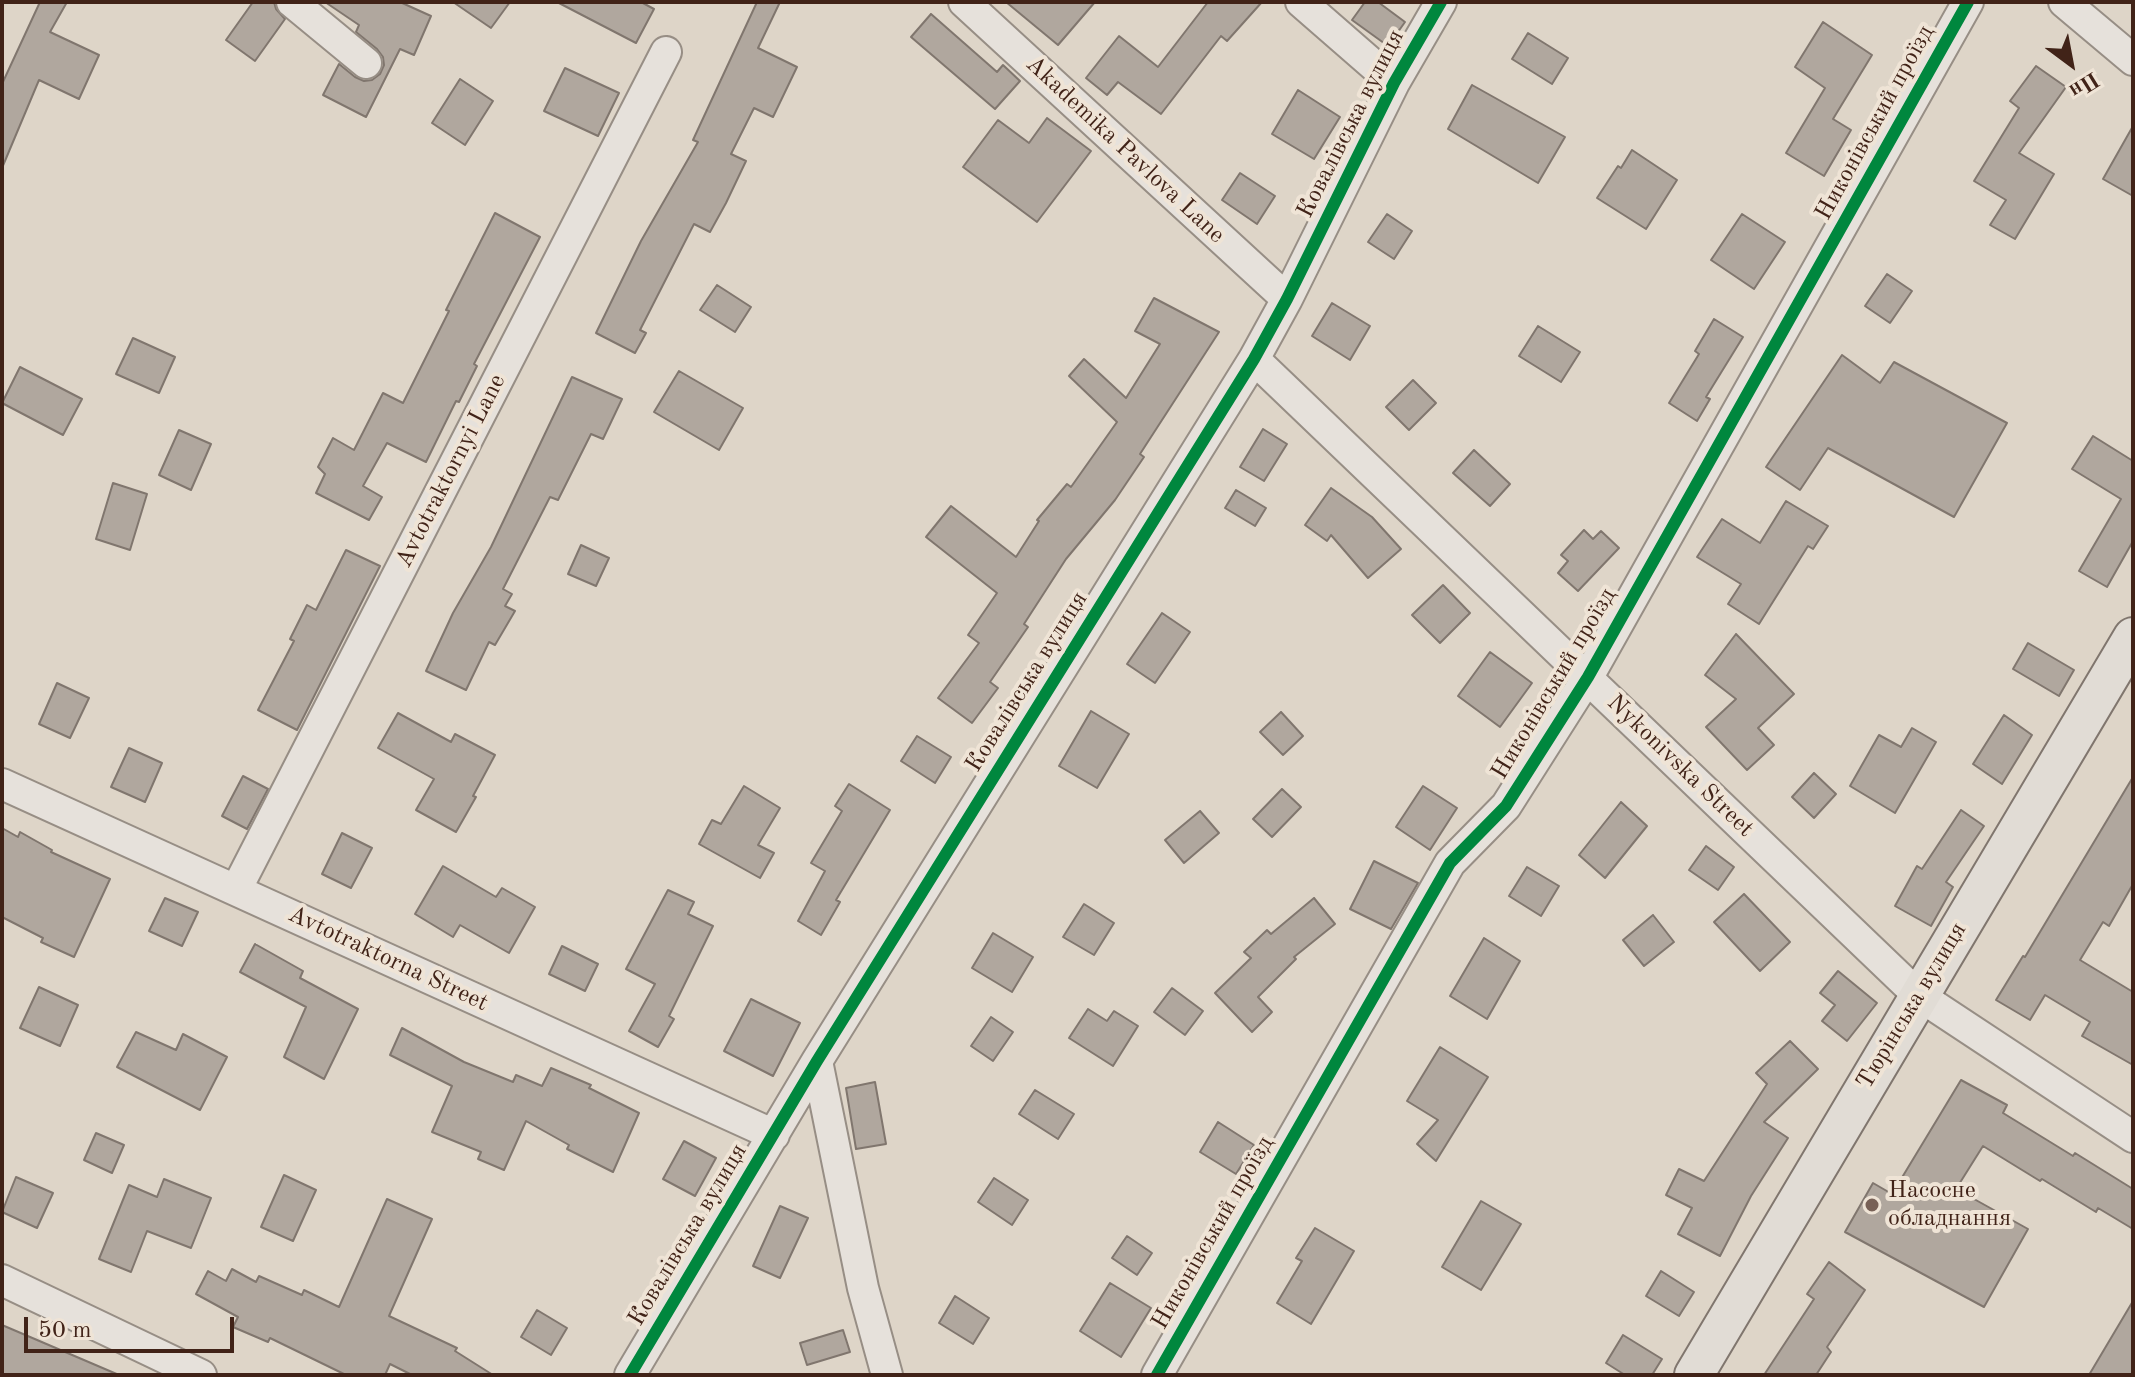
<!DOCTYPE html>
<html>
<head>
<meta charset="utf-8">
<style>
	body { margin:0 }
	#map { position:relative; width:2135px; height:1377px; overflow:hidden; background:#ded5c8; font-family:"Old Standard TT",serif }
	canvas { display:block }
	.frame { position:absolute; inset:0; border:4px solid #412318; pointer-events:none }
	.north { position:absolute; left:2031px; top:24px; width:80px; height:80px; -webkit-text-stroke:6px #efe4d6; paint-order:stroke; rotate:148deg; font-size:22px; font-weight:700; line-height:32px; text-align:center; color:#412318 }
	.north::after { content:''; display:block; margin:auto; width:28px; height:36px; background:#412318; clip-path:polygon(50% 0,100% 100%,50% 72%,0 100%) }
	.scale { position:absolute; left:24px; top:1317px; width:210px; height:36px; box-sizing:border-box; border:4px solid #412318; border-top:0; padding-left:10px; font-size:24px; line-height:28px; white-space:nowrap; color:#412318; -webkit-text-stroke:6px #efe4d6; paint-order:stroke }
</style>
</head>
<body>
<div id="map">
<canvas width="2135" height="1377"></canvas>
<div class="frame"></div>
<div class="north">Пн</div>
<div class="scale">50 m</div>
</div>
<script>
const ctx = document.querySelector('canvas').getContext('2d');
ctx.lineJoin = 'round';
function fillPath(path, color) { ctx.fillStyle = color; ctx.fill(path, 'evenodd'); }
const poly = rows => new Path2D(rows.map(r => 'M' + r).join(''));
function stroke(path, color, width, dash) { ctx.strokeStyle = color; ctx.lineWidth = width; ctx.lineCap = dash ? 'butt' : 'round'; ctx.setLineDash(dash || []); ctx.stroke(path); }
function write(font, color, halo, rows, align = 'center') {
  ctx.font = font + ' "Old Standard TT",serif'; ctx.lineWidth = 8; ctx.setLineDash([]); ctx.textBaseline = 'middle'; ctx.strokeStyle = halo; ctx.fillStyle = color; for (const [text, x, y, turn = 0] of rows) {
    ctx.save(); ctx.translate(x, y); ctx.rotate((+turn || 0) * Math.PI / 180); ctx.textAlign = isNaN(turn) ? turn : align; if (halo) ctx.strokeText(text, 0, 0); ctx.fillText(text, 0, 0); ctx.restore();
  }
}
const building = poly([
	[40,2,67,2,50,32,99,55,79,99,39,80,2,168,2,84,40,2],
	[253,2,274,2,276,9,285,19,255,61,226,40,253,2],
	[325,2,400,2,431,16,414,55,400,49,366,117,323,95,339,64,355,77,364,81,372,80,380,74,384,65,383,57,377,49,356,32,359,25,325,2],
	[453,2,510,2,491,28,453,2],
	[557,2,641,2,654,9,636,43,557,2],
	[757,2,780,2,758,48,797,67,773,117,754,108,731,154,746,161,726,203,710,232,694,224,640,330,646,333,635,353,596,333,641,241,698,142,693,140,757,2],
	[1006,2,1095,2,1058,45,1006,2],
	[1208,2,1262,2,1227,41,1221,36,1161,114,1118,82,1107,95,1086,78,1119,36,1158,67,1208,2],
	[1365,2,1378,2,1405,22,1388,46,1352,20,1365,2],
	[931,14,997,72,1003,65,1020,81,995,109,911,37,931,14],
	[1823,22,1872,55,1833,119,1851,130,1824,176,1786,153,1825,88,1795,67,1823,22],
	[1528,33,1568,58,1552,84,1512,59,1528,33],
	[2036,66,2066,87,2019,153,2054,174,2015,239,1990,225,2006,200,1974,181,2019,108,2010,101,2036,66],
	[565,68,619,93,598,136,544,111,565,68],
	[460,79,493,101,465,145,432,123,460,79],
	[1472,85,1565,137,1538,183,1448,129,1472,85],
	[1298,90,1340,117,1314,159,1272,134,1298,90],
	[1047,118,1091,151,1037,222,963,167,998,120,1029,143,1047,118],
	[2133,126,2133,196,2103,179,2133,126],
	[1632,150,1677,180,1646,229,1597,198,1618,166,1621,168,1632,150],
	[1240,173,1275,196,1257,224,1222,200,1240,173],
	[495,213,540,237,474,364,477,366,459,402,456,401,426,462,387,443,363,486,382,497,369,520,316,493,325,474,318,467,333,438,354,450,383,393,403,403,449,311,446,310,495,213],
	[1387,214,1412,231,1394,259,1368,242,1387,214],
	[1742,214,1785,242,1754,289,1711,260,1742,214],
	[1887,274,1912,291,1890,323,1865,306,1887,274],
	[717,285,751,307,735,332,700,310,717,285],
	[1154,298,1219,332,1140,454,1144,457,1115,500,1066,559,1024,624,1028,627,990,682,998,688,972,723,938,698,979,643,968,635,997,593,926,537,951,506,1016,557,1039,521,1037,520,1067,484,1071,487,1117,422,1069,376,1084,359,1126,398,1160,344,1135,331,1154,298],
	[1332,303,1370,326,1350,360,1312,336,1332,303],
	[1714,319,1743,337,1706,397,1710,399,1697,421,1669,403,1699,354,1695,351,1714,319],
	[1538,326,1580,352,1561,382,1519,356,1538,326],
	[133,338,175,357,159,393,116,374,133,338],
	[1842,355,1880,383,1894,362,2007,423,1954,517,1828,448,1800,490,1766,467,1842,355],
	[20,367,82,399,63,435,2,403,20,367],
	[679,371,743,408,719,450,654,412,679,371],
	[572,377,622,399,603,439,591,434,558,500,550,497,503,589,512,594,505,606,515,611,495,645,489,642,466,690,426,671,453,613,491,547,572,377],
	[1413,380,1436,403,1409,430,1386,407,1413,380],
	[1263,429,1287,444,1264,481,1240,467,1263,429],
	[179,430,211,444,191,490,159,475,179,430],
	[2093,436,2133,461,2133,541,2107,587,2079,571,2121,499,2072,469,2093,436],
	[1474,450,1510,484,1490,506,1453,473,1474,450],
	[113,483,147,494,130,550,96,539,113,483],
	[1331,488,1372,517,1401,549,1368,578,1331,535,1327,541,1305,525,1331,488],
	[1236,490,1266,508,1255,526,1225,508,1236,490],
	[1786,501,1828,526,1813,549,1808,546,1759,624,1728,604,1741,584,1697,557,1722,519,1760,543,1786,501],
	[1584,530,1593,539,1601,531,1619,548,1578,591,1558,573,1568,561,1561,555,1584,530],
	[581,545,609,558,596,586,568,574,581,545],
	[346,550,380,566,297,730,258,710,294,641,290,639,307,605,316,610,346,550],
	[1443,585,1470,613,1440,643,1412,615,1443,585],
	[1162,613,1190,632,1155,683,1127,664,1162,613],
	[1736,634,1794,694,1758,728,1774,745,1747,770,1706,727,1736,699,1705,675,1736,634],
	[2028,643,2074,670,2059,696,2013,669,2028,643],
	[1490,652,1532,683,1500,727,1458,696,1490,652],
	[57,683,89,698,70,738,39,724,57,683],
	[1091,711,1129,734,1097,788,1059,766,1091,711],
	[1281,712,1303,736,1283,755,1260,732,1281,712],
	[398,713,451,742,455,734,495,755,473,796,476,797,456,832,416,810,434,779,378,748,398,713],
	[2004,715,2032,735,2002,784,1973,764,2004,715],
	[1912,728,1936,742,1895,813,1850,786,1879,735,1901,747,1912,728],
	[917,736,951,757,935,783,901,761,917,736],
	[129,748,162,763,145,802,111,787,129,748],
	[1814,773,1836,794,1814,818,1792,797,1814,773],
	[243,776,268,789,247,829,222,816,243,776],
	[2133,777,2133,884,2109,926,2103,922,2080,960,2133,992,2133,1065,2082,1036,2090,1022,2045,995,2030,1020,1996,1000,2023,956,2025,957,2133,777],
	[849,784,890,810,836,900,840,902,821,935,798,921,825,871,811,863,842,811,835,806,849,784],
	[744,786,780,808,758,845,774,853,760,878,699,844,712,820,721,824,744,786],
	[1423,786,1457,808,1430,850,1396,827,1423,786],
	[1282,789,1301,807,1272,837,1253,819,1282,789],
	[1621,802,1647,826,1605,878,1579,855,1621,802],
	[1961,810,1984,826,1946,882,1953,887,1931,926,1895,906,1917,866,1922,869,1961,810],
	[1200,811,1219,833,1184,863,1165,840,1200,811],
	[2,828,18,837,20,832,52,850,51,852,110,879,74,957,41,942,43,938,2,917,2,828],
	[342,833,372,848,351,888,322,874,342,833],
	[1706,846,1734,867,1718,890,1689,870,1706,846],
	[1374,861,1418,883,1391,929,1350,909,1374,861],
	[443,866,496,897,502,888,535,907,509,953,460,925,453,937,415,914,443,866],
	[1527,867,1559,886,1541,916,1509,896,1527,867],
	[668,890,694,902,688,914,713,926,669,1016,674,1019,658,1047,629,1031,655,984,626,969,668,890],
	[1744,894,1790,942,1760,971,1714,922,1744,894],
	[165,898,198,912,182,946,149,931,165,898],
	[1314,898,1335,924,1294,957,1296,959,1258,997,1272,1012,1252,1032,1215,993,1251,958,1244,952,1267,930,1271,934,1314,898],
	[1084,904,1114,923,1094,955,1063,937,1084,904],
	[1653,915,1674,942,1644,966,1623,940,1653,915],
	[993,933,1033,957,1012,992,972,968,993,933],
	[1484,938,1520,961,1487,1019,1450,996,1484,938],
	[255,944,303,971,300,978,358,1009,324,1079,284,1057,306,1007,240,972,255,944],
	[562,946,598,964,585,991,549,974,562,946],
	[1838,971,1877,1003,1847,1041,1822,1021,1835,1005,1820,993,1838,971],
	[39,987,78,1005,60,1046,20,1028,39,987],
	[1172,988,1203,1011,1185,1035,1154,1012,1172,988],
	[751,999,800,1023,773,1076,724,1051,751,999],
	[1088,1009,1107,1021,1114,1011,1138,1026,1113,1066,1069,1038,1088,1009],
	[991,1017,1013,1032,993,1061,971,1046,991,1017],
	[402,1028,464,1062,513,1082,516,1075,542,1086,551,1068,591,1085,589,1088,639,1113,613,1172,567,1149,569,1145,526,1121,504,1170,478,1159,481,1152,432,1132,452,1086,390,1055,402,1028],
	[136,1032,176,1050,183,1034,227,1057,200,1110,117,1067,136,1032],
	[1790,1041,1818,1069,1764,1122,1788,1138,1751,1196,1720,1256,1678,1234,1692,1208,1666,1195,1679,1169,1704,1181,1767,1084,1756,1073,1790,1041],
	[1440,1047,1488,1077,1436,1161,1417,1144,1438,1120,1407,1101,1440,1047],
	[1961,1080,2007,1105,2003,1113,2073,1156,2075,1153,2133,1189,2133,1229,2098,1208,2096,1212,2042,1179,2040,1181,1983,1146,1956,1189,2028,1229,1984,1307,1845,1232,1873,1183,1892,1194,1961,1080],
	[875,1082,886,1144,856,1149,846,1088,875,1082],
	[1035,1090,1074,1114,1058,1139,1019,1114,1035,1090],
	[1218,1122,1254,1145,1236,1174,1200,1152,1218,1122],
	[96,1133,124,1145,112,1173,84,1160,96,1133],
	[684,1141,716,1158,695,1196,663,1179,684,1141],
	[284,1175,316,1190,293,1241,261,1227,284,1175],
	[16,1177,53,1193,37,1228,2,1212,16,1177],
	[994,1178,1028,1200,1012,1225,978,1202,994,1178],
	[164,1179,211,1198,191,1248,147,1231,131,1272,99,1259,129,1185,157,1197,164,1179],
	[387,1199,432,1219,389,1316,457,1348,455,1351,493,1375,412,1375,390,1364,385,1375,346,1375,270,1338,268,1342,233,1327,238,1317,196,1294,208,1271,226,1281,232,1269,256,1282,259,1276,302,1295,304,1290,339,1307,387,1199],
	[1481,1201,1521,1224,1481,1290,1442,1267,1481,1201],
	[780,1206,808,1218,780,1278,753,1266,780,1206],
	[1315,1228,1354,1251,1311,1324,1277,1303,1302,1261,1296,1258,1315,1228],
	[1127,1236,1152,1253,1137,1275,1112,1258,1127,1236],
	[1829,1262,1865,1290,1827,1347,1831,1352,1816,1375,1764,1375,1814,1299,1807,1294,1829,1262],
	[1661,1271,1694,1292,1679,1316,1646,1296,1661,1271],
	[1110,1283,1151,1308,1121,1357,1080,1331,1110,1283],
	[955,1296,989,1318,973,1344,939,1323,955,1296],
	[2133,1301,2133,1375,2089,1375,2133,1301],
	[537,1310,567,1328,551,1355,521,1337,537,1310],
	[2,1325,119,1375,2,1375,2,1325],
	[843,1330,850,1352,807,1365,800,1343,843,1330],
	[1623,1335,1662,1359,1652,1375,1625,1375,1606,1363,1623,1335]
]);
const minor = poly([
	[292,2,366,63],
	[964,2,1287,299],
	[1301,2,1394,83],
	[2064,2,2133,60],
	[1254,359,1918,995,2133,1137],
	[2,784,774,1135],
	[236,890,666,52],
	[817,1061,863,1288,887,1375],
	[2,1280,201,1375],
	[630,1375,817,1061,1254,359,1287,299,1394,83,1441,2],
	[1157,1375,1450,863,1506,806,1588,677,1968,2]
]);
const major = poly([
	[1694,1375,2133,637]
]);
const cycleway = poly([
	[630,1375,817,1061,1254,359,1287,299,1394,83,1441,2],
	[1157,1375,1450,863,1506,806,1588,677,1968,2]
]);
const markers = [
	[1872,1205,8,"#786156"]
];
const streetNames = [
	["Никонівський проїзд",1875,123,-61],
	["Ковалівська вулиця",1351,124,-63],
	["Akademika Pavlova Lane",1125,150,43],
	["Avtotraktornyi Lane",451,471,-63],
	["Ковалівська вулиця",1027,682,-58],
	["Никонівський проїзд",1554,684,-59],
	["Nykonivska Street",1680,766,44],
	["Avtotraktorna Street",388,959,25],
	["Тюрінська вулиця",1912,1006,-59],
	["Никонівський проїзд",1213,1233,-60],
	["Ковалівська вулиця",688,1235,-59]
];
const poiNames = [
	["Насосне",1888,1191],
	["обладнання",1888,1219]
];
fillPath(building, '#b0a79e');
stroke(building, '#80766e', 2);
stroke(minor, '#978e85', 34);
stroke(major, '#80766e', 42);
stroke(minor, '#e6e1db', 30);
stroke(major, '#e1dcd5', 38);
stroke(cycleway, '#00873e', 12);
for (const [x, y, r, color] of markers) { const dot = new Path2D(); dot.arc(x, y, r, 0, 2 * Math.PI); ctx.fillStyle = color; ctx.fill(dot); stroke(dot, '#efe4d6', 3); }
write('24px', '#412318', '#efe4d6', streetNames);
write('24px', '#412318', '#efe4d6', poiNames, 'left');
</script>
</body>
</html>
